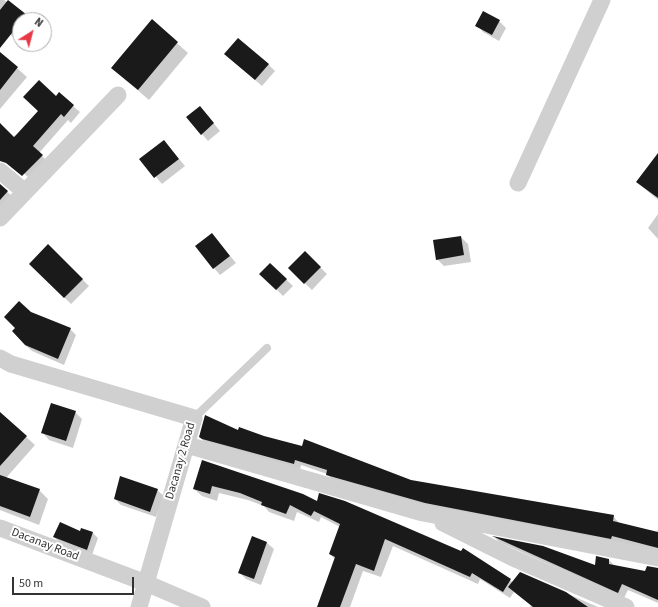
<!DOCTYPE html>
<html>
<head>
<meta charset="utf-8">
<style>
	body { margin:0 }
	#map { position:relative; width:658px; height:607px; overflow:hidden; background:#fff; font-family:"Source Sans 3",sans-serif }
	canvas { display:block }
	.north { position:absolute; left:12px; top:12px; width:40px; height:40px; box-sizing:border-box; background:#fff; border:1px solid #adadad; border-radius:50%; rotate:36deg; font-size:11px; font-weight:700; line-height:16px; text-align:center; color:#333 }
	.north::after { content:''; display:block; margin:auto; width:14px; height:18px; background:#e63946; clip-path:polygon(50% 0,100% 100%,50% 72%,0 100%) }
	.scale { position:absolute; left:12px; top:577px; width:122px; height:18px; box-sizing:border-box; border:2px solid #333; border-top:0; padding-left:5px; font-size:12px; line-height:14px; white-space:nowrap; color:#333; -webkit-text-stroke:3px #fff; paint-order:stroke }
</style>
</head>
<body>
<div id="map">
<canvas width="658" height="607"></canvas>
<div class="north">N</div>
<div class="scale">50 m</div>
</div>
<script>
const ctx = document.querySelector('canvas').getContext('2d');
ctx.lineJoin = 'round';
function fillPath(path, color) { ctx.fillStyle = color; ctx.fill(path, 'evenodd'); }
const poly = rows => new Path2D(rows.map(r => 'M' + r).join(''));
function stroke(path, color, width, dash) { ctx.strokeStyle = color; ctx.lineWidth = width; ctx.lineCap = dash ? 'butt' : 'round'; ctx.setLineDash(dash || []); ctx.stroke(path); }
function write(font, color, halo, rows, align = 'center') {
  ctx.font = font + ' "Source Sans 3",sans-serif'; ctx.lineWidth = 4; ctx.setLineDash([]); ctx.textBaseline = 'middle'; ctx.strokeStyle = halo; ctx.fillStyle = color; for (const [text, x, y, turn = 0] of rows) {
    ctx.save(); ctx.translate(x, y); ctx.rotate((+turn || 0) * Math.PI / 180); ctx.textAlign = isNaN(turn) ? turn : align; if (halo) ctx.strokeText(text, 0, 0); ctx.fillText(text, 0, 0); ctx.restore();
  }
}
const shadow = poly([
	[0,0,4,0,30,20,20,20,20,38,18,41,0,26],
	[152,21,188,53,149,100,112,68],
	[499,21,506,28,499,41,483,32,477,25],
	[0,53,27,77,0,109],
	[225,54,268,64,275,71,262,86],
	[59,94,80,112,71,123,68,120,39,153,48,162,31,180,0,150,0,128,14,138,39,111],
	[206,114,220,131,208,141,202,134],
	[164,141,185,166,162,184,141,159],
	[658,155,658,200,637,182],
	[0,185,18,202,2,221,0,227],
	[658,214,658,239,648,228],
	[461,237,468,244,471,262,444,266,437,259],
	[218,241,236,263,220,275,214,268],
	[48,245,89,286,71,304,30,264],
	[305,252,327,274,312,290,289,268],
	[270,264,293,286,283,296,261,274],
	[31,313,70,329,76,335,64,365,32,351,25,345],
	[75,412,82,419,73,448,49,440,43,433],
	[0,413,35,445,6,478,39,490,48,499,39,525,0,510],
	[238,431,410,481,613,516,620,524,657,533,658,528,658,551,432,509,333,481,327,474,301,465,300,470,206,444,200,437],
	[203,461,317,502,513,582,520,573,598,607,530,607,531,605,514,592,510,598,480,579,478,584,393,546,381,577,363,571,350,607,321,607,335,559,330,554,340,527,321,517,319,522,297,512,294,521,269,512,264,506,248,500,219,493,217,501,202,496,194,489],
	[157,490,164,496,156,517,121,505,115,499],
	[82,529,93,533,98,538,92,555,60,543,54,537,81,533],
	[252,537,267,543,274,549,261,585,246,579,240,573],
	[495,538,543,547,596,567,609,560,615,566,646,572,647,567,658,568,658,603,628,590,624,598,499,542]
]);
const building = poly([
	[8,0,27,15,23,20,20,20,20,23,0,48,0,10],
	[483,11,500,20,492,35,475,26],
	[152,19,178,42,138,90,111,68],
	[238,38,269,64,255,80,224,54],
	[0,52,18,67,0,90],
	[39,80,56,96,59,92,74,105,64,117,61,114,33,146,43,155,22,176,6,163,0,161,0,123,14,137,17,134,38,111,23,97],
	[200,106,214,123,201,135,186,117],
	[164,140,179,159,154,178,139,159],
	[658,153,658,198,636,182],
	[0,184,8,191,0,200],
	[212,233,230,256,213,269,195,246],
	[461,236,464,255,436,260,433,240],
	[48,244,83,279,64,298,29,264],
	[305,251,321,267,304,284,288,268],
	[270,263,287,279,276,290,259,274],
	[19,301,31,312,71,328,58,359,25,345,12,331,15,328,4,317],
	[51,403,76,411,66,441,41,433],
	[0,412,27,436,0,466],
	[205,415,238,430,239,427,264,436,302,446,304,439,411,480,614,515,613,521,658,532,658,548,612,536,611,539,425,503,326,475,327,470,295,460,294,464,202,439,199,437],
	[202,460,303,494,317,501,319,493,345,501,461,551,463,548,511,579,503,592,472,573,470,577,385,539,374,571,356,564,340,607,317,607,335,557,329,554,340,524,314,511,311,516,290,505,286,514,261,505,262,502,240,493,212,486,210,494,193,489],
	[0,475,40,489,30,517,0,506],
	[120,476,158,489,150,512,114,499],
	[60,522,80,531,81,528,93,532,87,550,53,537],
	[252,536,267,542,254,579,238,573],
	[492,536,543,546,595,565,596,556,609,559,609,564,645,571,647,566,658,568,658,600,622,584,618,593],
	[520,572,566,592,588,607,533,607,508,587]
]);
const service = poly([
	[194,418,267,348]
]);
const minor = poly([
	[0,171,25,192],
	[518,183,602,0],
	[0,218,118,95],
	[0,358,11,364,194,418,139,607],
	[187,445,423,513,658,558],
	[443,523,513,558,626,607],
	[0,528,146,583,202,607]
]);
const streetNames = [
	["Dacanay 2 Road",181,461,-74],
	["Dacanay Road",45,545,21]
];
fillPath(shadow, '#0003');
fillPath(building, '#1a1a1a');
stroke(service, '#d0d0d0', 8);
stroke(minor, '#d0d0d0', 17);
write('12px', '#333', '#fff', streetNames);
</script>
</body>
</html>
